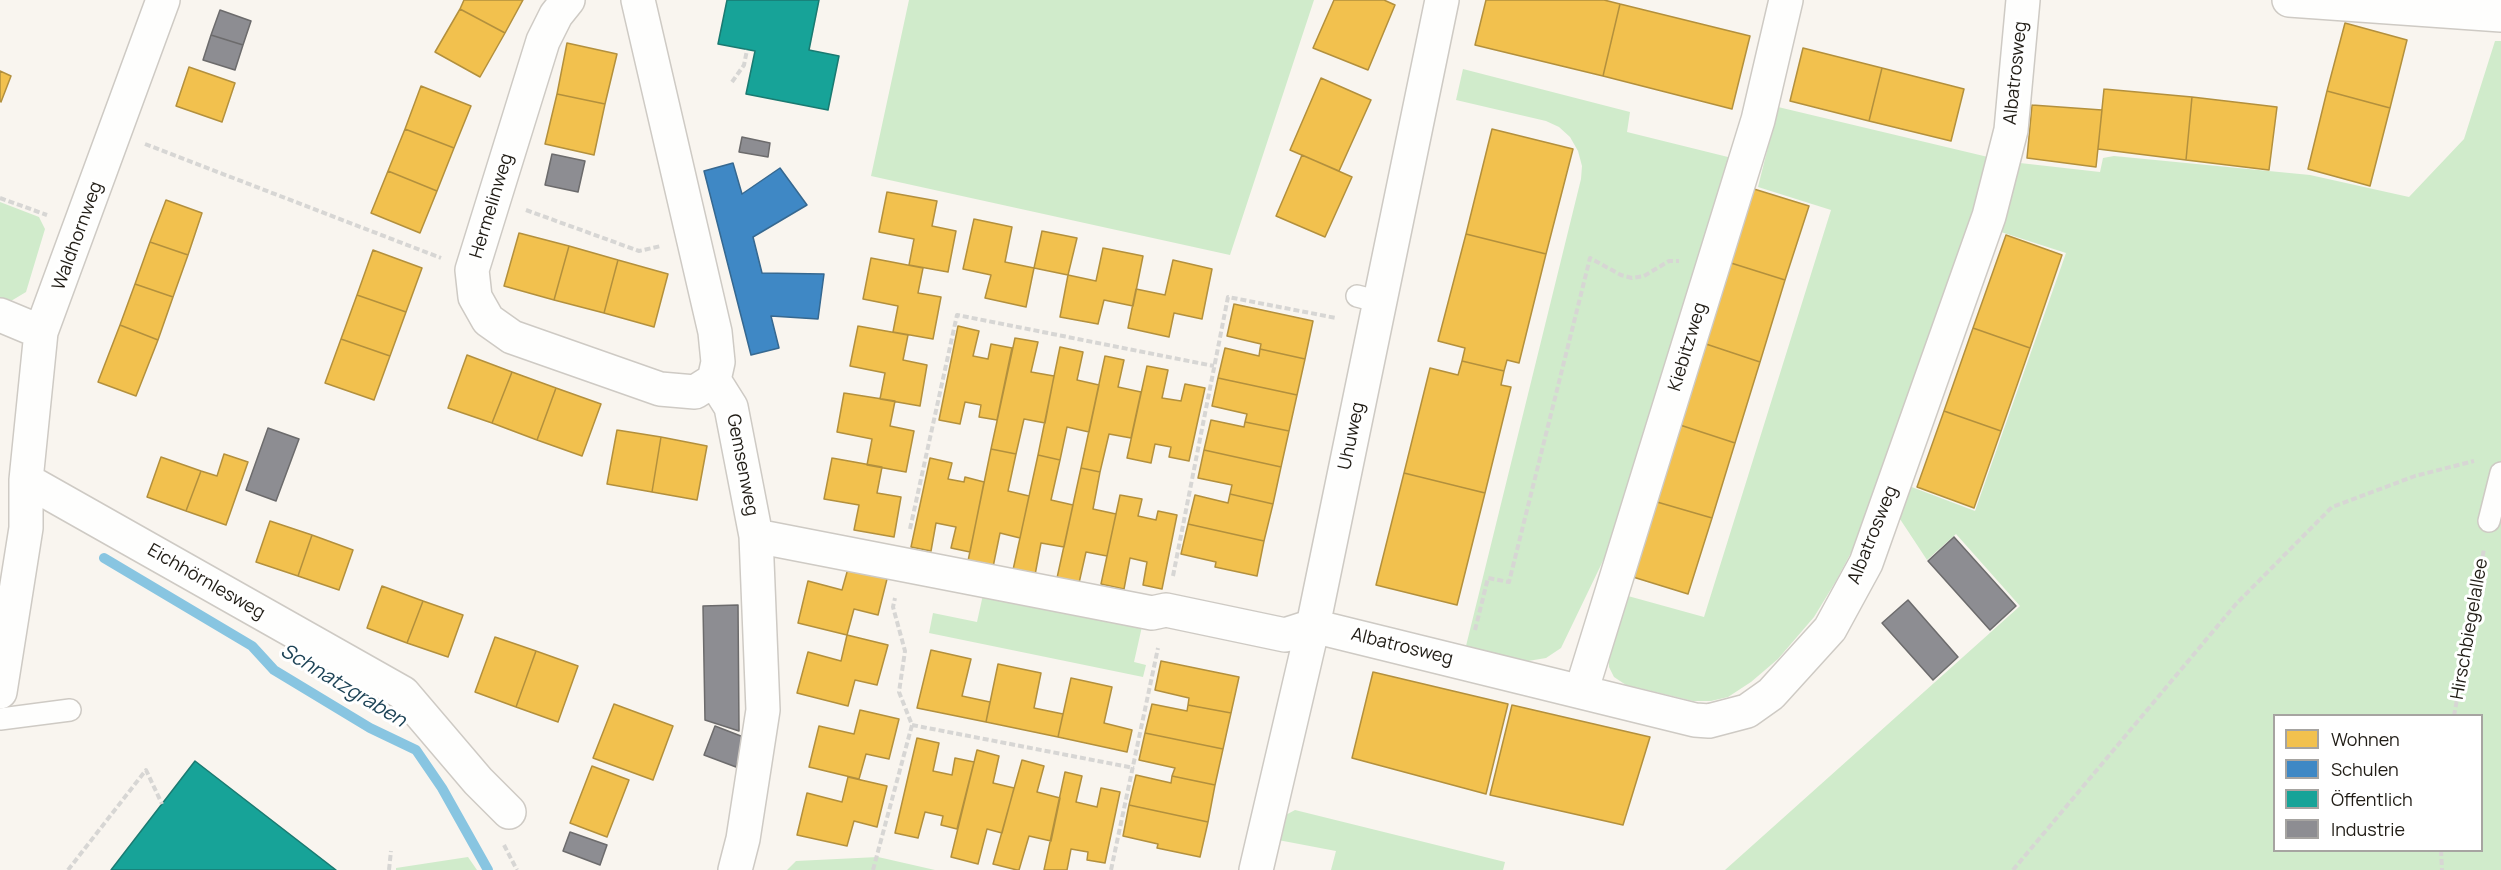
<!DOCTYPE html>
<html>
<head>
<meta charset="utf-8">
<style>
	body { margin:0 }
	#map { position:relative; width:2501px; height:870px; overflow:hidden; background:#f9f5ef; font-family:Manrope,sans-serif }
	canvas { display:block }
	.legend { position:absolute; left:2273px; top:714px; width:210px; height:138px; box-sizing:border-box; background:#fff; border:2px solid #a6a4a1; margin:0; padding:8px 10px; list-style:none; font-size:18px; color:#201c15 }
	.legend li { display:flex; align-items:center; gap:12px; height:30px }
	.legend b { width:30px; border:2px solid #a6a4a1 }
</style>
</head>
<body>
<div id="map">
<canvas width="2501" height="870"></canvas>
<ul class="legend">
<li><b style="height:16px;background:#f2c14e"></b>Wohnen</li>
<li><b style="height:16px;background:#3f88c5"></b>Schulen</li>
<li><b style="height:16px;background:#17a398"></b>Öffentlich</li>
<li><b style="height:16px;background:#8d8d92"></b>Industrie</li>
</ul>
</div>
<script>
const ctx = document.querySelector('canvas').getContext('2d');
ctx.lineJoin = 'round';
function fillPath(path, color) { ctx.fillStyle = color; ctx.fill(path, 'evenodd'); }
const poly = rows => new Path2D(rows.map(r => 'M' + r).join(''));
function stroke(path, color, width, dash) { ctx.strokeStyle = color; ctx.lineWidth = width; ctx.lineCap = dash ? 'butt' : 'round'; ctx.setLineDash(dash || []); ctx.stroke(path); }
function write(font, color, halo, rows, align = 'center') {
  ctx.font = font + ' Manrope,sans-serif'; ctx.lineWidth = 6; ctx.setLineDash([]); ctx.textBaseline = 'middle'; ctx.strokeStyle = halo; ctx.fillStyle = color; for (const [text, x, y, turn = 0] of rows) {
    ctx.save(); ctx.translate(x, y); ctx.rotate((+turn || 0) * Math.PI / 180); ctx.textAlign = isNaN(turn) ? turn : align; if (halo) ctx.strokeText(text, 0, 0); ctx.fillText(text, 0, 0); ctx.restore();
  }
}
const green = poly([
	[909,0,1314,0,1230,255,871,176],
	[2495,41,2501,41,2501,870,1725,870,2020,606,1956,534,1927,560,1898,516,1909,486,1975,511,2066,253,2001,232,2020,163,2100,172,2103,158,2114,156,2310,175,2409,197,2464,139],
	[2274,716,2482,716,2482,850,2274,850],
	[1463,69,1630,112,1627,132,1732,158,1613,540,1561,648,1546,658,1528,661,1515,660,1466,646,1581,179,1582,166,1578,151,1570,137,1559,127,1546,121,1456,100],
	[1778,107,1988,157,1972,219,1855,545,1836,581,1814,617,1778,659,1751,682,1728,697,1711,701,1693,701,1626,685,1614,677,1609,667,1609,650,1628,596,1704,617,1831,210,1758,187],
	[0,202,39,217,45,229,26,292,11,301,0,299],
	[984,590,1143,622,1134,662,1146,665,1143,677,929,633,933,613,977,622],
	[1295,810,1505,862,1503,870,1331,870,1336,851,1278,840,1282,817],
	[468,857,477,870,396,870,396,868],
	[878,857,935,870,787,870,796,861]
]);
const homes = poly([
	[464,0,523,0,505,33,460,9,464,0],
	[1334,0,1384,0,1395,5,1368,70,1313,48,1334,0],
	[1486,0,1604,0,1620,4,1603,76,1475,45,1486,0],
	[1620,4,1750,36,1732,109,1603,76,1620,4],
	[460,9,505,33,480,77,435,52,460,9],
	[2345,23,2407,40,2390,108,2327,91,2345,23],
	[567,43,617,54,605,104,557,94,567,43],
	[1803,48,1882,68,1869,121,1790,101,1803,48],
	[189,67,235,83,222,122,176,106,189,67],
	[1882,68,1964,89,1951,141,1869,121,1882,68],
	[0,71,11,76,1,102,0,101,0,71],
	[1321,78,1371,100,1339,171,1290,150,1321,78],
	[421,86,471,106,454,148,405,129,421,86],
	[2104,89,2192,97,2186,160,2098,149,2104,89],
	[2327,91,2390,108,2370,186,2308,169,2327,91],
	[557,94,605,104,594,155,545,144,557,94],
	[2192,97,2277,107,2269,170,2186,160,2192,97],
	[2032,105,2102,110,2096,167,2027,158,2032,105],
	[405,129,454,148,437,191,388,171,405,129],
	[1492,129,1573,149,1546,254,1466,234,1492,129],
	[1302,155,1352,177,1325,237,1276,216,1302,155],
	[388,171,437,191,420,233,371,213,388,171],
	[1754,189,1809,206,1785,280,1731,263,1754,189],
	[887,192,937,201,932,226,956,231,948,272,909,265,914,239,879,232,887,192],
	[166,200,202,213,188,255,150,242,166,200],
	[974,219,1012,227,1005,262,1034,268,1026,307,985,298,991,275,963,269,974,219],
	[1042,231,1077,238,1068,275,1034,268,1042,231],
	[519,233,569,246,554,300,504,286,519,233],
	[1466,234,1546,254,1519,363,1507,360,1504,371,1462,361,1465,348,1438,341,1466,234],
	[2006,235,2062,255,2030,348,1973,328,2006,235],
	[150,242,188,255,173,297,135,284,150,242],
	[569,246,618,260,604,313,554,300,569,246],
	[1103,248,1143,256,1133,306,1104,300,1098,324,1060,317,1068,275,1096,281,1103,248],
	[373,250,422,268,406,312,357,295,373,250],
	[871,258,923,268,918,293,941,297,933,339,893,332,898,306,863,299,871,258],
	[618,260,668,274,654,327,604,313,618,260],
	[1173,260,1212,269,1202,319,1174,313,1169,337,1128,328,1136,289,1165,295,1173,260],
	[1731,263,1785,280,1760,362,1706,344,1731,263],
	[135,284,173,297,158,340,120,325,135,284],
	[357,295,406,312,390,356,341,339,357,295],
	[1234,304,1313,321,1305,359,1260,349,1261,344,1227,336,1234,304],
	[120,325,158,340,136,396,98,382,120,325],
	[858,326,908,335,903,360,927,365,920,406,880,399,885,373,850,366,858,326],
	[958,326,979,331,973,356,988,359,991,344,1012,348,997,420,979,417,981,405,965,402,960,424,939,420,958,326],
	[1973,328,2030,348,2001,431,1944,411,1973,328],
	[1015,338,1038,342,1031,372,1054,376,1045,423,1024,419,1016,454,991,449,1015,338],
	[341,339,390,356,374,400,325,383,341,339],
	[1706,344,1760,362,1735,443,1680,425,1706,344],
	[1060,347,1083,352,1077,380,1099,385,1089,432,1067,427,1060,460,1038,455,1060,347],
	[1225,348,1259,356,1260,349,1305,359,1297,395,1218,378,1225,348],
	[467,355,512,372,492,423,448,408,467,355],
	[1105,356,1124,360,1118,387,1141,392,1131,438,1109,434,1100,472,1081,468,1105,356],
	[1462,361,1504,371,1501,385,1511,387,1485,493,1404,473,1430,368,1458,375,1462,361],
	[1147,366,1168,370,1162,398,1181,401,1185,384,1205,388,1189,461,1169,457,1171,447,1155,444,1151,463,1127,458,1147,366],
	[512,372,556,388,537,440,492,423,512,372],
	[1218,378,1297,395,1289,431,1245,422,1247,414,1212,406,1218,378],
	[556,388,601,404,582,456,537,440,556,388],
	[844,393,895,401,890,426,914,431,906,472,867,465,872,439,837,432,844,393],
	[1944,411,2001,431,1974,508,1917,487,1944,411],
	[1211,420,1244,427,1245,422,1289,431,1281,467,1204,450,1211,420],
	[1680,425,1735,443,1712,518,1657,502,1680,425],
	[617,430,661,437,652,492,607,484,617,430],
	[661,437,707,446,697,500,652,492,661,437],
	[991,449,1016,454,1008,491,1029,496,1020,538,1000,533,993,567,968,561,991,449],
	[1204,450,1281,467,1273,504,1230,494,1232,485,1198,478,1204,450],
	[224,454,248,462,226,525,186,511,201,471,217,476,224,454],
	[1038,455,1060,460,1051,500,1073,505,1064,547,1041,543,1035,575,1013,570,1038,455],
	[161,457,201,471,186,511,147,497,161,457],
	[832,458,882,467,877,493,901,497,894,537,854,530,859,505,824,499,832,458],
	[930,458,952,463,948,479,964,482,965,477,984,482,970,552,951,548,956,527,936,523,931,551,911,547,930,458],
	[1081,468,1100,472,1093,509,1116,514,1107,556,1086,552,1079,583,1057,578,1081,468],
	[1404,473,1485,493,1457,605,1376,585,1404,473],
	[1230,494,1273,504,1264,541,1188,524,1195,495,1228,503,1230,494],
	[1120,495,1142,499,1138,516,1156,520,1158,511,1177,515,1162,589,1143,585,1147,562,1130,558,1124,589,1101,584,1120,495],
	[1657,502,1712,518,1688,594,1633,577,1657,502],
	[270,521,312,535,298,576,256,562,270,521],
	[1188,524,1264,541,1257,576,1215,567,1216,562,1181,554,1188,524],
	[312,535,353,550,339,590,298,576,312,535],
	[849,565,888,575,878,615,854,609,847,635,798,623,808,581,842,590,849,565],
	[382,586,423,601,407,643,367,628,382,586],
	[423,601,463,615,448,657,407,643,423,601],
	[847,635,888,645,877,685,855,680,848,706,797,693,808,652,841,661,847,635],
	[495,637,536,651,516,707,475,692,495,637],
	[931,650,971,659,962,696,990,702,986,722,917,708,931,650],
	[536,651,578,666,558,722,516,707,536,651],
	[1161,661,1239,677,1231,713,1188,705,1189,698,1155,690,1161,661],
	[998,664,1041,673,1034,708,1063,714,1058,737,986,722,998,664],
	[1373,672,1508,704,1486,794,1352,758,1373,672],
	[1071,678,1112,687,1104,723,1132,730,1127,752,1058,737,1071,678],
	[614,704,673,726,653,780,593,758,614,704],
	[1152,704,1187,711,1188,705,1231,713,1223,749,1145,733,1152,704],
	[1512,705,1650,737,1623,825,1490,795,1512,705],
	[860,710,899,719,889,759,866,754,859,779,809,767,819,726,854,734,860,710],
	[1145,733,1223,749,1215,785,1172,776,1175,768,1139,760,1145,733],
	[917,738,939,743,933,771,952,775,955,758,974,762,957,829,941,825,943,816,925,812,918,838,895,833,917,738],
	[977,750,999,756,993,783,1014,788,1002,833,987,829,978,864,951,857,977,750],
	[1022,760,1044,766,1037,792,1060,798,1051,841,1029,836,1019,870,1017,870,993,864,1022,760],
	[592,766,629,780,607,837,570,823,592,766],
	[1065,772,1082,776,1076,802,1097,807,1101,788,1120,792,1105,863,1087,860,1088,852,1071,849,1067,870,1044,870,1065,772],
	[1136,775,1171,783,1172,776,1215,785,1208,822,1129,805,1136,775],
	[848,777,887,786,877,827,854,821,847,846,797,835,807,793,842,802,848,777],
	[1129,805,1208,822,1200,857,1157,848,1158,844,1123,836,1129,805]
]);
const schools = poly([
	[733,163,742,194,780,168,807,205,753,237,762,273,824,274,818,319,771,316,779,348,751,355,704,171,733,163]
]);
const public = poly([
	[727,0,819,0,809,50,839,56,828,110,746,94,755,51,718,44,727,0],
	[195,761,336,870,111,870,195,761]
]);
const industry = poly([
	[220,10,251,21,243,45,211,35,220,10],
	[211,35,243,45,235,70,203,60,211,35],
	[742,137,770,143,768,157,739,152,742,137],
	[552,154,585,161,578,192,545,185,552,154],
	[268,428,299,439,276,501,246,490,268,428],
	[1954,537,2016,606,1990,630,1928,561,1954,537],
	[1908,600,1958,657,1933,680,1882,623,1908,600],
	[738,605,739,731,705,720,703,606,738,605],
	[715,726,746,738,736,767,704,755,715,726],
	[570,832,607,845,600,865,563,851,570,832]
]);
const stream = poly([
	[104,558,252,646,274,670,370,728,416,750,442,788,488,870]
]);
const path = poly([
	[732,82,744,65,747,50],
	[145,144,441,258],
	[0,198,47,215],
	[526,210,639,251,661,246],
	[910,529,957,315,1214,366],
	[1173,576,1228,297,1336,318],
	[1475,630,1488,578,1509,582,1590,258,1621,275,1632,278,1644,276,1669,261,1679,261],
	[2454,716,2484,549],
	[912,725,1134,768],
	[504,845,517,870],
	[2441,850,2442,870],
	[68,870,146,770,162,804],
	[389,870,391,851],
	[873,870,912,725,899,692,905,651,893,607,895,598],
	[1111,870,1158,648],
	[2013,870,2236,604,2332,507,2415,476,2474,461]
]);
const lane = poly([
	[1357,296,1380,302],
	[2489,521,2501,473],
	[0,719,70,710]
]);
const street = poly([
	[568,0,556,15,543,41,472,270,475,297,488,320,512,337,660,389,695,392,714,380],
	[638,0,715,332,718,362,714,380,731,407,756,536,763,710,743,839,735,870],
	[2289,0,2501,15],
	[0,315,41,332],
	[26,480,403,693,478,781,509,812],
	[756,536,1152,613,1166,610,1285,635,1313,626],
	[1313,626,1695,720,1709,721,1747,711,1771,694,1830,629,1866,563,1989,216,2011,130,2023,0],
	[0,692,26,528,26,480,41,332,163,0],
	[1581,692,1758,120,1786,0],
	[1256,870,1313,626,1442,0]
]);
const streetNames = [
	["Albatrosweg",2016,73,-84],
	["Hermelinweg",492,206,-73],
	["Waldhornweg",78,236,-70],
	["Kiebitzweg",1688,347,-73],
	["Uhuweg",1352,436,-78],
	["Gemsenweg",742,465,79],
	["Albatrosweg",1873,535,-68],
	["Eichhörnlesweg",206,582,30],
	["Hirschbiegelallee",2470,629,-80],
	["Albatrosweg",1402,647,14]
];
const waterNames = [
	["Schnatzgraben",343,686,31]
];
fillPath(green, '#d0ebcb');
fillPath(homes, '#f2c14e');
stroke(homes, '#b3903d', 1.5);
fillPath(schools, '#3f88c5');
stroke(schools, '#366890', 1.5);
fillPath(public, '#17a398');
stroke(public, '#1a7a71', 1.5);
fillPath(industry, '#8d8d92');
stroke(industry, '#6c6b6c', 1.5);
stroke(stream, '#88c5e1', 10);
stroke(lane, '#cecac4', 24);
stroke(street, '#cecac4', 36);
stroke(path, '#d7d6d4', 4, [6, 3]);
stroke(lane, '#fefefd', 21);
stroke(street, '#fefefd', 33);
write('18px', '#201c15', '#fff', streetNames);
write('italic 20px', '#1d4356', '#fff', waterNames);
</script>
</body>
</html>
